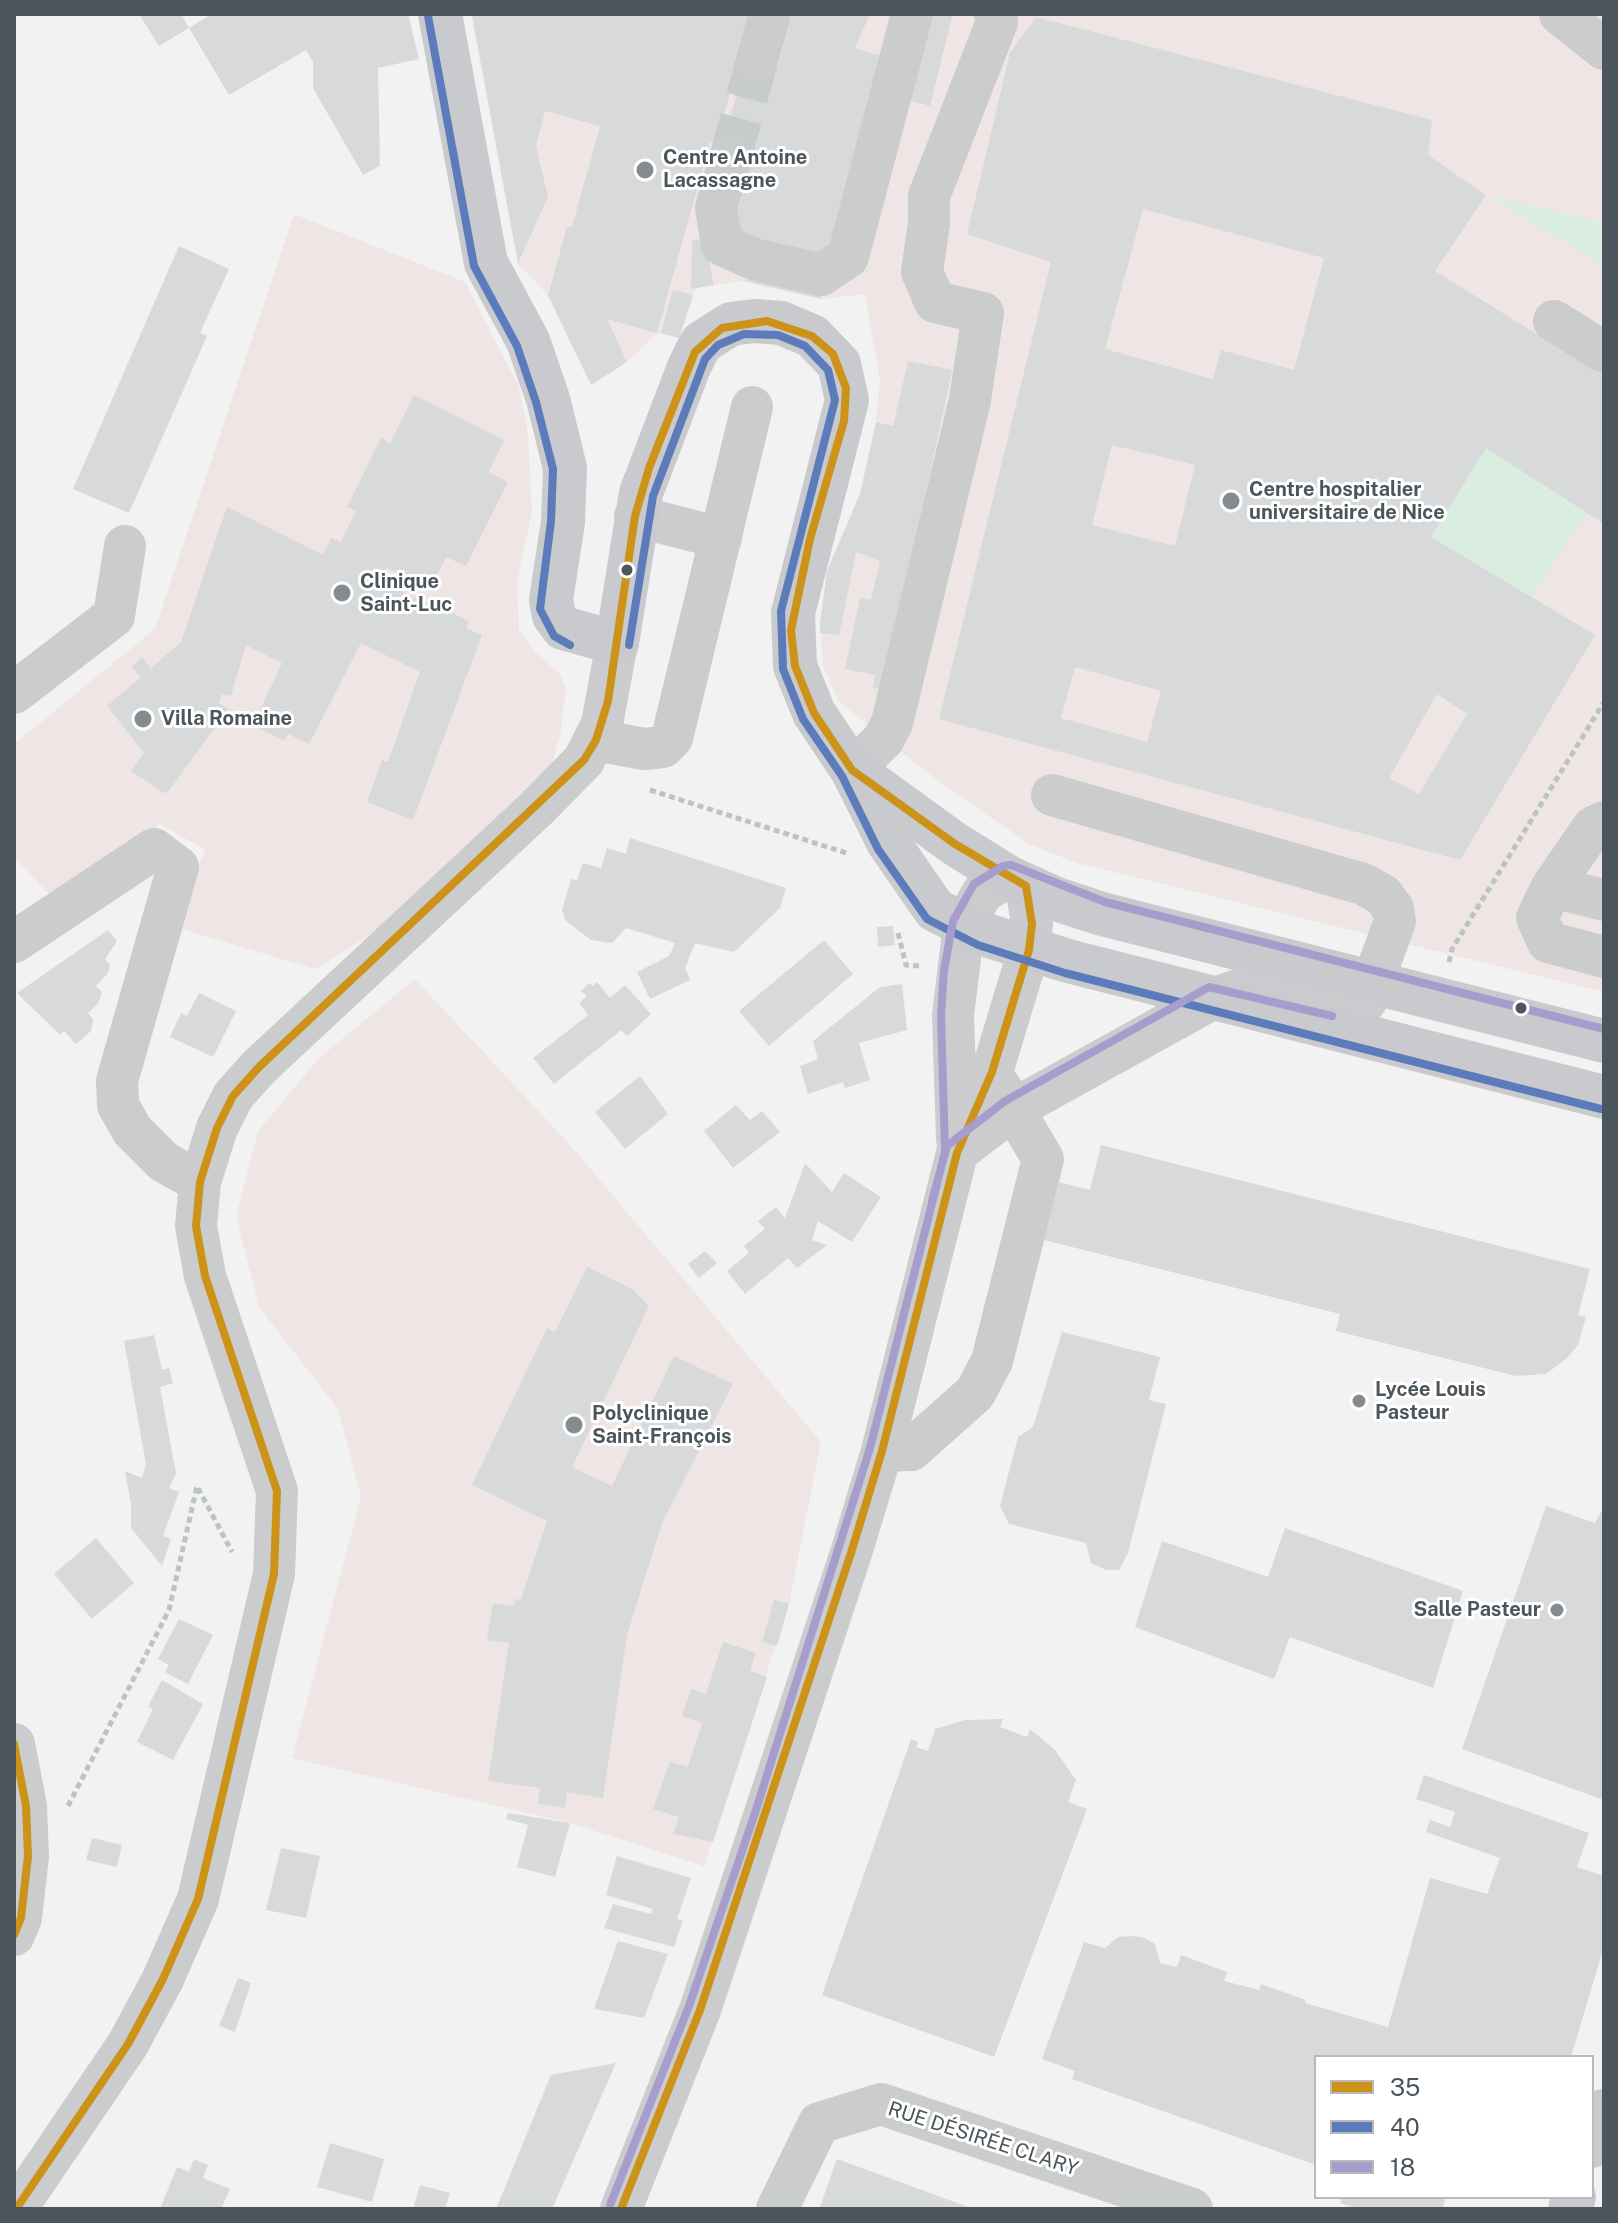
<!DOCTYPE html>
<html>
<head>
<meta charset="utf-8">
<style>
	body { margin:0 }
	#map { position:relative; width:1618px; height:2223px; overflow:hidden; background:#f2f2f2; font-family:"Public Sans",sans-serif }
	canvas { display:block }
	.frame { position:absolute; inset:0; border:16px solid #4b555c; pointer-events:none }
	.legend { position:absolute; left:1314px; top:2055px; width:280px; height:144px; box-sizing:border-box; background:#fff; border:2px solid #b7bbbe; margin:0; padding:10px 14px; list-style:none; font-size:24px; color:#4b555c }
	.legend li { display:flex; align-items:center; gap:16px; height:40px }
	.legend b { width:40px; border:2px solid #b7bbbe }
</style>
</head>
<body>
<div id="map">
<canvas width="1618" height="2223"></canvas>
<div class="frame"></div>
<ul class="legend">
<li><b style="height:10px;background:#cd9218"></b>35</li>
<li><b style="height:10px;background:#5b7bbb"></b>40</li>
<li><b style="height:10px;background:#a69dcd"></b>18</li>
</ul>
</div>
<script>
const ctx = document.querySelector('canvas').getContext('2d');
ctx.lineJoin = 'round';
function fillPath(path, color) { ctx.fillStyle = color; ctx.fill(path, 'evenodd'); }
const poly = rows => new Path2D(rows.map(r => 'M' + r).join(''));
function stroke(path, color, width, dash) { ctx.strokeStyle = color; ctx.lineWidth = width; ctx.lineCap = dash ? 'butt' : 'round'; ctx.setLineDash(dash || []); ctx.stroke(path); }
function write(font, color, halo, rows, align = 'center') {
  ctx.font = font + ' "Public Sans",sans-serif'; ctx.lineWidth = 6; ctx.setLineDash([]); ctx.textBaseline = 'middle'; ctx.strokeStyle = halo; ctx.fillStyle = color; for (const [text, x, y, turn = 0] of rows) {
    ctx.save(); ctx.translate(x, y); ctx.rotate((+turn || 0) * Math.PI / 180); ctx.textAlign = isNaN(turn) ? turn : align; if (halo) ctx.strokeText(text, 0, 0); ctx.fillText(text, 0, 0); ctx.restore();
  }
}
const medical = poly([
	[471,14,1604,14,1604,992,1077,863,1029,844,934,778,839,702,823,666,820,623,827,571,860,494,876,422,880,381,865,294,822,299,744,281,696,288,679,338,657,333,627,362,591,385,548,295,518,264],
	[294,214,465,282,519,387,528,434,532,512,517,582,519,630,534,651,560,674,566,688,560,736,550,769,379,930,315,969,175,927,205,850,160,824,52,897,14,857,14,744,155,629],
	[415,979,571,1146,821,1442,789,1604,704,1866,570,1823,292,1758,361,1497,338,1409,259,1307,236,1216,258,1131,319,1058]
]);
const green = poly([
	[1486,195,1604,223,1604,266],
	[1486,448,1587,513,1532,597,1431,537]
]);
const building = poly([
	[139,14,181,14,189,28,212,14,408,14,419,59,378,68,380,166,363,175,313,88,313,62,306,50,229,95,189,28,159,46],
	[472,14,752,14,716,144,710,142,657,333,607,319,627,362,591,385,548,295,567,227,572,227,600,126,545,111,536,146,548,197,518,263],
	[792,14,870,14,855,48,882,56,835,246,818,258,745,238,735,220,750,165,719,157,747,58,778,67],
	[930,14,952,16,930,106,909,100],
	[1036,17,1432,120,1428,155,1486,195,1435,271,1604,376,1604,524,1486,448,1431,537,1595,635,1460,860,939,719,1051,262,967,234,1010,53],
	[1143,209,1324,258,1294,370,1221,350,1213,379,1105,349],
	[1112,445,1195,465,1175,546,1092,525],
	[1075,667,1161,691,1147,742,1061,718],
	[1437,694,1467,714,1419,794,1389,778],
	[704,238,714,285,691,289,692,241],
	[179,246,229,269,200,333,207,336,129,513,73,489],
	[762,275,819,292,822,299,744,281],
	[673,290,693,295,679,338,661,333],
	[908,361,952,370,884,690,873,688,875,675,845,669,860,598,871,600,880,561,856,552,839,635,820,633,820,623,827,571,860,494,876,422,893,426],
	[414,395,504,440,489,472,508,482,466,566,446,557,430,590,386,567,377,586,380,588,383,582,441,611,443,607,469,622,466,628,482,635,413,820,367,802,382,760,388,762,420,672,361,643,309,744,288,734,284,741,253,725,282,663,246,645,231,696,222,694,219,703,228,709,168,792,164,793,131,771,144,753,107,706,141,677,131,667,142,657,151,668,181,642,227,507,323,555,331,538,341,542,356,511,347,507,381,438,390,443],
	[630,838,786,888,780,908,734,952,695,943,685,968,690,980,650,999,637,972,669,956,675,943,626,928,612,943,591,940,565,920,562,910,571,879,577,880,583,863,601,868,607,848,626,854],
	[893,926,895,945,878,947,877,927],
	[108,930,117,941,105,959,110,965,108,973,96,986,102,992,99,1002,88,1013,93,1019,91,1031,76,1044,64,1031,60,1035,17,993],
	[824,940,853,974,769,1046,739,1011],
	[597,982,610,998,625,985,651,1014,627,1036,621,1030,554,1084,533,1058,588,1015,579,1003,587,996,581,991,589,983,593,986],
	[902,984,907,1030,859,1043,870,1080,845,1088,843,1082,808,1094,800,1066,818,1059,813,1041,880,987],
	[199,993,236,1011,213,1057,170,1037,181,1013,187,1016],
	[640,1076,668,1114,625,1149,595,1112],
	[736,1105,750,1120,762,1111,780,1132,733,1168,704,1131],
	[1101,1145,1590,1269,1578,1315,1586,1317,1578,1345,1567,1358,1546,1374,1516,1376,1336,1331,1340,1314,1044,1240,1059,1182,1090,1190],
	[805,1163,832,1192,844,1173,881,1197,852,1242,818,1221,812,1240,827,1245,797,1268,788,1258,745,1294,727,1271,749,1253,744,1246,765,1229,758,1221,776,1207,785,1218],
	[705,1251,717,1263,699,1278,688,1264],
	[587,1267,632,1289,649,1306,572,1467,612,1486,674,1356,733,1384,662,1523,627,1635,603,1798,567,1792,565,1808,538,1804,540,1788,488,1781,509,1643,487,1640,493,1603,514,1606,515,1599,521,1600,547,1521,472,1485,547,1328,555,1332],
	[1062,1332,1160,1357,1149,1400,1166,1404,1128,1553,1119,1570,1106,1570,1091,1563,1086,1543,1009,1524,1000,1506,1018,1437,1033,1427],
	[154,1335,162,1370,169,1368,173,1383,160,1387,176,1473,169,1488,179,1492,163,1536,171,1539,162,1566,131,1528,131,1504,125,1471,142,1478,146,1464,124,1341],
	[1546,1506,1595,1523,1604,1506,1604,1800,1462,1749],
	[1285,1528,1463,1591,1433,1688,1290,1637,1274,1679,1135,1627,1162,1541,1268,1577],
	[96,1538,134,1583,92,1619,54,1574],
	[774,1600,789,1604,777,1646,762,1642],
	[179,1619,213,1635,188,1684,165,1672,169,1665,158,1659],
	[723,1642,756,1653,750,1671,767,1677,713,1842,673,1834,679,1817,653,1809,670,1762,688,1767,702,1723,682,1716,691,1689,706,1694],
	[162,1680,203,1704,173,1760,137,1742,153,1709,148,1706],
	[1003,1719,1000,1727,1027,1737,1030,1729,1055,1750,1076,1780,1068,1802,1087,1809,994,2057,822,1995,911,1739,918,1742,916,1747,928,1751,935,1729,965,1720],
	[1424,1775,1589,1833,1577,1867,1604,1876,1604,1946,1571,2057,1316,2057,1316,2165,1072,2079,1075,2071,1042,2059,1084,1942,1105,1948,1118,1937,1129,1936,1142,1937,1155,1944,1160,1963,1177,1967,1181,1955,1227,1972,1224,1981,1259,1990,1261,1984,1306,2000,1305,2003,1388,2027,1430,1878,1487,1894,1500,1858,1426,1832,1430,1820,1450,1827,1455,1812,1416,1799],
	[508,1813,570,1823,555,1877,517,1867,528,1825,506,1819],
	[92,1838,122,1845,117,1867,86,1860],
	[281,1848,320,1856,306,1918,266,1910],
	[617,1856,691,1878,677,1919,683,1920,674,1947,604,1928,613,1904,651,1914,653,1909,606,1895],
	[618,1941,668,1954,644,2018,594,2009],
	[238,1978,251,1983,235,2032,219,2026],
	[616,2063,552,2209,496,2209,551,2075],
	[330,2143,384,2159,372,2202,317,2187],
	[194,2159,208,2165,203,2178,230,2189,221,2209,160,2209,177,2167,189,2172],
	[837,2159,974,2209,819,2209],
	[420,2185,450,2193,445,2209,413,2209],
	[1342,2197,1446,2197,1442,2209,1358,2209,1340,2203]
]);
const minorTunnel = poly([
	[730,159,757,61]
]);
const path = poly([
	[650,790,846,853],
	[898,933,906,965,919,966],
	[1449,962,1452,949,1604,702],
	[68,1806,169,1610,197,1486,232,1552]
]);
const minor = poly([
	[1560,14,1604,49],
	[757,61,770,14],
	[730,159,716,208,722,245,754,259,821,275,848,257,912,14],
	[1554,321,1604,352],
	[635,516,721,538],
	[14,693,114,616,125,546],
	[596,740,644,749,663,747,672,738,752,407],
	[852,770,883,740,892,723,970,400,983,313,935,302,922,272,929,223,929,196,997,22,995,14],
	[1552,887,1593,827,1604,822],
	[1604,900,1552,887,1537,918,1548,942,1604,957],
	[14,942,154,849,178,867,117,1081,118,1105,132,1130,164,1162,200,1182],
	[957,1139,953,1015,964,925,983,892,1008,877],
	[961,1149,1012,1110,1214,998,1252,985,1278,986,1354,1006,1366,1001,1395,921,1393,909,1383,895,1363,884,1052,795],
	[882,1451,911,1450,975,1393,992,1361,1043,1159,999,1085],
	[14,1744,26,1806,28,1856,21,1918,14,1935],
	[16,2209,128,2044,163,1979,198,1899,274,1574,277,1491,205,1276,196,1226,200,1182,217,1128,233,1096,259,1067,537,808,584,760,602,724,617,643],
	[621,2209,700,2010,851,1553,882,1451,957,1153,992,1072,1029,950,1032,924,1026,886],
	[777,2209,819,2123,881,2104,1192,2209]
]);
const major = poly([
	[440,14,486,263,528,341,548,399,565,468,563,522,551,600,554,616,563,628,617,643,641,493,689,367,701,343,731,324,755,321,781,323,812,336,839,364,847,400,793,613,795,666,814,713,852,770,888,842,935,910,983,934,1068,961,1604,1097],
	[857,773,955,844,1008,877,1056,899,1102,914,1604,1041],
	[1592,2146,1604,2111],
	[1570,2209,1574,2197]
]);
const bus1 = poly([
	[14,1744,26,1806,28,1856,21,1918,14,1935],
	[16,2209,128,2044,163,1979,198,1899,274,1574,277,1491,205,1276,196,1226,200,1182,217,1128,233,1096,259,1067,584,760,596,740,608,701,635,516,649,468,695,352,722,328,767,321,812,336,833,354,846,388,844,421,810,539,791,630,795,666,814,713,852,770,955,844,1026,886],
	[621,2209,700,2010,851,1553,882,1451,957,1153,992,1072,1029,950,1032,924,1026,886]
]);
const bus2 = poly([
	[428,16,474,266,517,346,536,402,553,469,551,521,540,609,554,636,570,645],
	[629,645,653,496,705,359,718,345,744,334,778,335,805,346,828,370,835,400,781,611,783,669,803,719,842,776,878,849,927,919,978,945,1065,973,1601,1109]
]);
const bus3 = poly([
	[932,1201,947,1146,1005,1101,1209,987,1332,1016],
	[610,2205,689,2006,755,1813,870,1448,945,1152,941,1015,944,970,953,921,974,884,1003,866,1011,865,1105,902,1604,1029]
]);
const markers = [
	[645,170,10,"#858c90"],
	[1231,501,10,"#858c90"],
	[627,570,7,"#4b555c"],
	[342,593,10,"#858c90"],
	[143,719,10,"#858c90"],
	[1521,1008,7,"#4b555c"],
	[1359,1401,8,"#858c90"],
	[574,1425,10,"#858c90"],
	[1557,1610,8,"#858c90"]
];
const poiNames = [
	["Centre Antoine",663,158],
	["Lacassagne",663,181],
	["Centre hospitalier",1249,490],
	["universitaire de Nice",1249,513],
	["Clinique",360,582],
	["Saint-Luc",360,605],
	["Villa Romaine",161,719],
	["Lycée Louis",1375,1390],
	["Pasteur",1375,1413],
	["Polyclinique",592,1414],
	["Saint-François",592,1437],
	["Salle Pasteur",1541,1610,"right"]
];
const streetNames = [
	["RUE DÉSIRÉE CLARY",983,2139,18]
];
fillPath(medical, '#efe5e5');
fillPath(green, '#d9eee0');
fillPath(building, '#d8d9da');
stroke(minorTunnel, '#c8cbcc', 42, [42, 21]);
stroke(path, '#bac4c0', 5, [6, 4]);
stroke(minor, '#cacccd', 42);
stroke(major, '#c8cacd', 44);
stroke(bus1, '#cd9218', 8);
stroke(bus2, '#5b7bbb', 8);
stroke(bus3, '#a69dcd', 8);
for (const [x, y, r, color] of markers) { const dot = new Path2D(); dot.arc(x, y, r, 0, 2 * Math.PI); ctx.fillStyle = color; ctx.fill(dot); stroke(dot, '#fff', 3); }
write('bold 20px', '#4b555c', '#fff', poiNames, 'left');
write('20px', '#4b555c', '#fff', streetNames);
</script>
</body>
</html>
